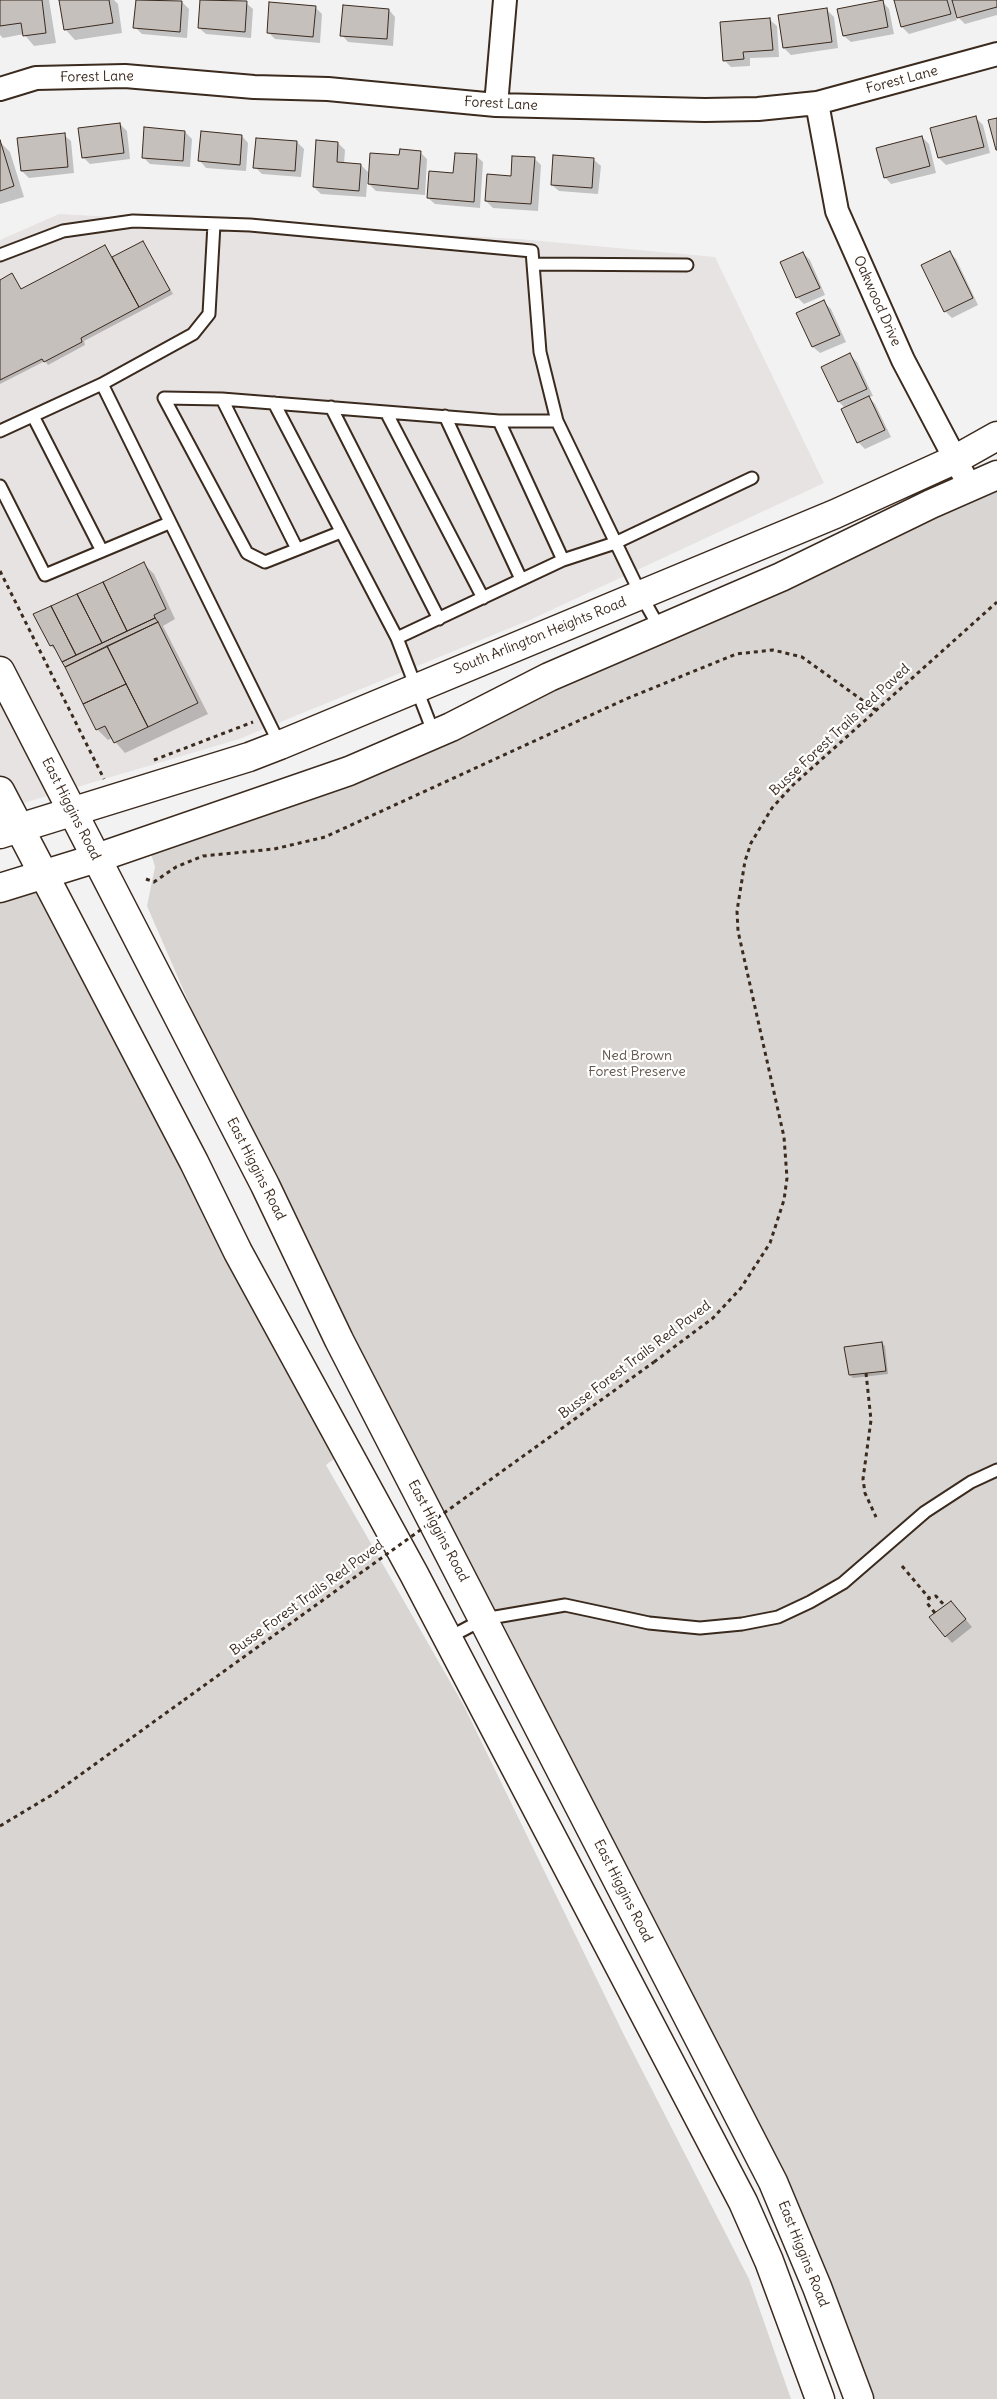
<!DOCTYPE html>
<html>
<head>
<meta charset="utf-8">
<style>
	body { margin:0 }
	canvas { display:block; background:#f3f2f2 }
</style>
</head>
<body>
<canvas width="997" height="2399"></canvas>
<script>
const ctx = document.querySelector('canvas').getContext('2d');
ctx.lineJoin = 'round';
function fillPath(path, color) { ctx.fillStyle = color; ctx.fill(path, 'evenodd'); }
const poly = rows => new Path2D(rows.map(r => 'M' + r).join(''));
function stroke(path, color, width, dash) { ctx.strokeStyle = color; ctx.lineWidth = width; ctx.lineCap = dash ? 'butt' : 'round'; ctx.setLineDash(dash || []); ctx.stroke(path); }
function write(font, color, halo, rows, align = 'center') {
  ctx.font = font + ' Delius,sans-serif'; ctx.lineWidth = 4.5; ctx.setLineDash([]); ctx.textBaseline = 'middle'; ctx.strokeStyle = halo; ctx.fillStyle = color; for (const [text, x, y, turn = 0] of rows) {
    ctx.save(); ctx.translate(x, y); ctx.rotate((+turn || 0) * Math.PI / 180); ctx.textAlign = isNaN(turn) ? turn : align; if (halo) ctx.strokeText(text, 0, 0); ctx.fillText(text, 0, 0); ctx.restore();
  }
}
const built = poly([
	[59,214,519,239,715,257,824,483,532,619,239,739,0,810,0,240]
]);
const green = poly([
	[997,474,997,2399,858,2399,817,2287,298,1254,147,906,155,867,148,843,203,825],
	[44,875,347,1449,326,1465,464,1706,624,2035,749,2279,791,2399,0,2399,0,890]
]);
const shadow = poly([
	[0,0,49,0,56,43,34,46,24,34,3,38,0,35],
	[60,0,114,0,118,4,122,33,75,40,65,29],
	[137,0,182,2,189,9,187,38,142,34,135,27],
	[201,0,246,3,253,9,251,38,206,34,199,28],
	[895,0,997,0,997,15,965,24,955,14,957,20,909,34,902,27],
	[883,2,889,9,894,34,851,42,844,36],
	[315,7,322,14,320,43,275,39,268,32],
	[389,10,395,17,393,46,348,42,342,35],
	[827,10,834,17,838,48,791,55,784,48],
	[770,20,777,26,779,57,750,58,750,66,731,67,724,60],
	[976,118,983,125,990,153,946,165,939,158],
	[120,124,127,131,130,159,90,164,83,157],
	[185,132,192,139,190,167,150,164,143,157],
	[64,135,71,141,74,173,29,178,22,171],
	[242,136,248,143,246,171,206,168,200,161],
	[922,137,929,144,936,173,891,184,885,177],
	[0,142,10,152,24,197,0,204],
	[297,142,304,149,301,177,262,174,255,167],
	[338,143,345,150,344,164,361,165,368,172,366,197,321,194,314,187],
	[420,152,427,159,425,195,376,191,369,184],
	[476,156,483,162,480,208,435,204,428,198],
	[534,158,541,165,538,211,493,208,486,201],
	[594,160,601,166,598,194,559,191,552,185],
	[143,242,173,294,84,341,85,345,48,365,45,361,0,384,0,281,12,275,22,290,105,246,113,258],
	[949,252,956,259,978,305,952,318,945,311],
	[803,253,810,260,825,295,804,304,797,297],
	[824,302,831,309,846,342,820,353,813,347],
	[850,355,857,362,873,396,869,397,875,404,891,437,865,449,858,442,845,408,839,402],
	[144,564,154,574,175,619,163,626,208,714,125,753,112,738,108,740,97,729,58,652,51,646],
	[882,1343,885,1346,888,1374,853,1378,850,1375],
	[957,1609,972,1627,952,1643,946,1636]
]);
const building = poly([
	[0,0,42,0,46,33,23,36,21,23,0,26,0,0],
	[59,0,109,0,113,23,64,30,59,0],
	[136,0,182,1,180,32,133,28,136,0],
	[200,0,247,1,245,32,198,28,200,0],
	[883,0,888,27,843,36,837,9,883,0],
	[894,0,947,0,951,14,901,27,894,0],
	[952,0,997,0,997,7,957,18,952,0],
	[269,2,316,6,313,37,267,33,269,2],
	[343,5,389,9,387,39,340,36,343,5],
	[827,8,832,42,783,48,778,15,827,8],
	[770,18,773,50,743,52,744,59,723,61,720,22,770,18],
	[976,116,984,147,938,158,930,128,976,116],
	[997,118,997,150,996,150,988,120,997,118],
	[120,123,124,153,82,158,78,128,120,123],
	[144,127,185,131,183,161,142,158,144,127],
	[201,131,242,135,240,165,198,161,201,131],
	[65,133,68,167,21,171,17,138,65,133],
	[922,136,930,166,884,178,876,148,922,136],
	[256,138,297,141,295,171,253,168,256,138],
	[0,140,14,186,0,191,0,140],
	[316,140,338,142,337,162,361,164,359,191,313,187,316,140],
	[400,149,421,151,418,189,368,184,370,153,399,155,400,149],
	[455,153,477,154,474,202,427,198,429,171,453,173,455,153],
	[553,155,594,158,592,188,551,185,553,155],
	[512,156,535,157,531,204,485,201,487,174,511,176,512,156],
	[143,241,170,290,139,307,112,257,143,241],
	[105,245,139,307,81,338,82,342,44,362,42,359,0,380,0,280,12,273,21,289,105,245],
	[950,251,973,298,944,312,921,265,950,251],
	[803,252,820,288,796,298,780,262,803,252],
	[824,300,840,335,812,347,796,313,824,300],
	[850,353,867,389,838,402,821,367,850,353],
	[869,396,885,430,857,443,841,409,869,396],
	[144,562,166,609,154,615,155,618,127,631,103,582,144,562],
	[103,582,127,631,102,643,77,594,103,582],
	[77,594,102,643,76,655,51,606,77,594],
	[51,606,76,655,62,662,53,645,50,646,33,614,51,606],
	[155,618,158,622,65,667,62,662,155,618],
	[158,622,198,703,148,727,107,646,158,622],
	[107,646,126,684,83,704,65,667,107,646],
	[126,684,148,727,114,743,105,726,96,730,83,704,126,684],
	[882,1342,886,1371,849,1375,844,1347,882,1342],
	[951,1601,966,1619,945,1637,929,1617,951,1601]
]);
const path = poly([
	[0,571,104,779],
	[154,760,253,722],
	[146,879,154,882,176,867,203,856,274,849,325,837,626,699,736,654,773,650,802,657,876,710],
	[654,1362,713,1318,741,1288,770,1243,784,1200,787,1178,784,1137,738,931,737,911,745,861,751,843,772,808,793,785,997,602],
	[866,1373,871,1420,863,1479,865,1493,876,1517],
	[902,1566,929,1598],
	[935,1613,927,1603,929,1598,936,1596,944,1605],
	[0,1826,55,1793,184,1700]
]);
const service = poly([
	[0,255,63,231,133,221,250,225,532,251,540,352,557,421,641,595,660,629],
	[534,264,687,265],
	[102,384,193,334,209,314,214,224],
	[222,399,297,549],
	[274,403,397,638,434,734],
	[331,407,439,619],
	[386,412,483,598],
	[33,416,102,551],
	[445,416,521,579],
	[499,421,563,560],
	[0,431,102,384,280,745],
	[0,486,45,575,169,523],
	[341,532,265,562,247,553,164,398,222,399,499,421,557,421],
	[397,638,563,560,615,543,752,478],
	[448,1638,484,1619,565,1605,649,1623,700,1628,742,1624,778,1617,810,1602,843,1583,925,1512,971,1482,997,1470]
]);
const minor = poly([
	[0,89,36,78,125,76,254,87,328,89,496,105,705,110,758,109,817,103,997,54],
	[817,103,837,211,903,360,970,487],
	[496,105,505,0]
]);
const secondary = poly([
	[0,834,249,757,280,745,835,514,956,459,997,436],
	[0,888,97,858,349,771,451,727,549,677,781,577,931,504,997,475]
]);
const primary = poly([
	[0,671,265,1185,339,1340,773,2182,817,2287,859,2399],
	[0,791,194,1162,238,1252,414,1574,743,2202,769,2261,820,2399]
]);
const pathBridge = poly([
	[184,1700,654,1362]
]);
const streetNames = [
	["Forest Lane",97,77,-1],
	["Forest Lane",902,80,-15],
	["Forest Lane",501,104,3],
	["Oakwood Drive",877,301,66],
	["South Arlington Heights Road",540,636,-22],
	["Busse Forest Trails Red Paved",840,730,-43],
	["East Higgins Road",71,809,63],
	["East Higgins Road",256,1169,63],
	["Busse Forest Trails Red Paved",635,1360,-37],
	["East Higgins Road",438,1531,62],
	["Busse Forest Trails Red Paved",307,1598,-36],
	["East Higgins Road",623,1891,63],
	["East Higgins Road",803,2254,68]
];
const parkNames = [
	["Ned Brown",637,1056],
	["Forest Preserve",637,1072]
];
fillPath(built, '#e6e3e2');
fillPath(green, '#d8d5d2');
fillPath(shadow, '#0003');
fillPath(building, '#c6c0bd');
stroke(building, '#3b2a1e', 1);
stroke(service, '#3b2a1e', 15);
stroke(minor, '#3b2a1e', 26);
stroke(secondary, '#3b2a1e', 31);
stroke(primary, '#3b2a1e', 31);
stroke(path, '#3b2a1e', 3, [4, 4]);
stroke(service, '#fff', 11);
stroke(minor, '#fff', 22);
stroke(secondary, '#fff', 28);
stroke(primary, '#fff', 28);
stroke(pathBridge, '#3b2a1e', 3, [4, 4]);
write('14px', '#3b2a1e', '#fff', streetNames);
write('14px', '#62554b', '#fff', parkNames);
</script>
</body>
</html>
